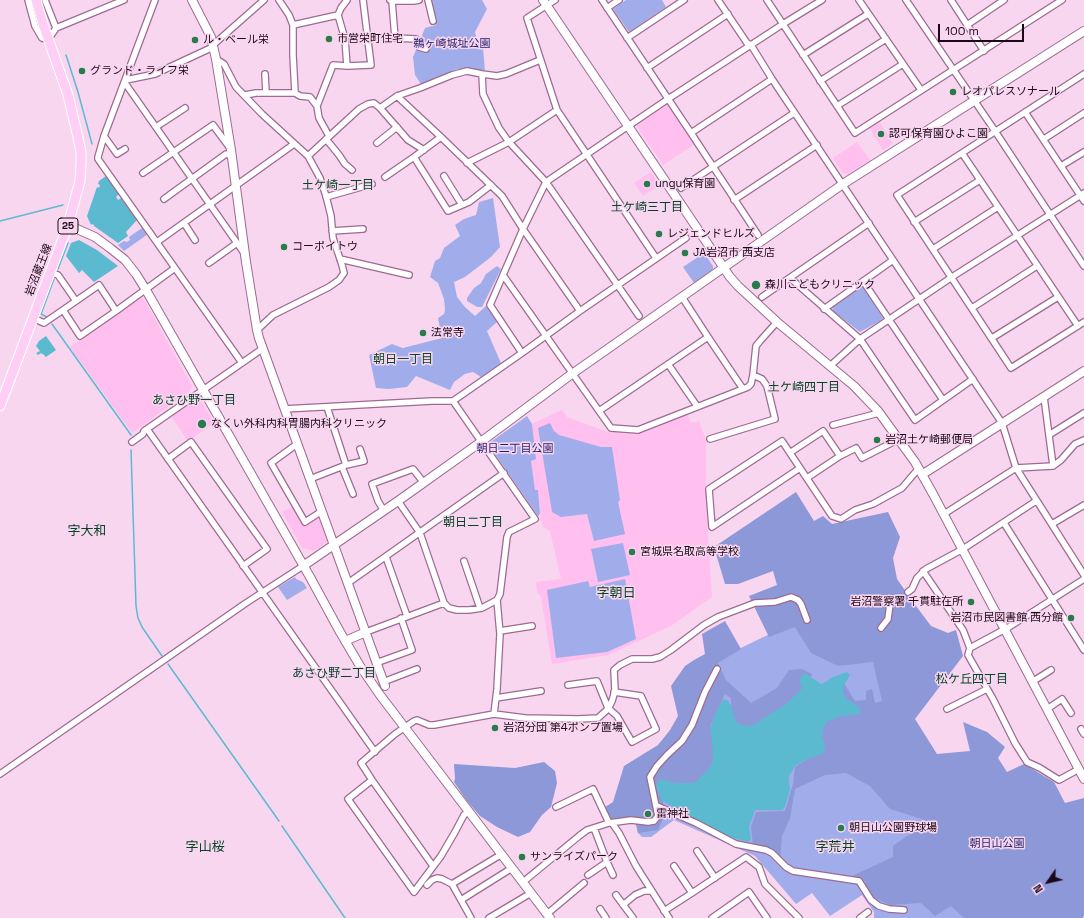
<!DOCTYPE html>
<html>
<head>
<meta charset="utf-8">
<style>
	body { margin:0 }
	#map { position:relative; width:1084px; height:918px; overflow:hidden; background:#f9d6f0; font-family:"Space Grotesk",sans-serif }
	canvas { display:block }
	.north { position:absolute; left:1028px; top:862px; width:40px; height:40px; -webkit-text-stroke:3px #f9d6f0; paint-order:stroke; rotate:236deg; font-size:11px; font-weight:700; line-height:16px; text-align:center; color:#1b0818 }
	.north::after { content:''; display:block; margin:auto; width:14px; height:18px; background:#1b0818; clip-path:polygon(50% 0,100% 100%,50% 72%,0 100%) }
	.scale { position:absolute; left:938px; top:24px; width:86px; height:18px; box-sizing:border-box; border:2px solid #1b0818; border-top:0; padding-left:5px; font-size:12px; line-height:14px; white-space:nowrap; color:#1b0818; -webkit-text-stroke:3px #f9d6f0; paint-order:stroke }
</style>
</head>
<body>
<div id="map">
<canvas width="1084" height="918"></canvas>
<div class="north">N</div>
<div class="scale">100 m</div>
</div>
<script>
const ctx = document.querySelector('canvas').getContext('2d');
ctx.lineJoin = 'round';
function fillPath(path, color) { ctx.fillStyle = color; ctx.fill(path, 'evenodd'); }
const poly = rows => new Path2D(rows.map(r => 'M' + r).join(''));
function stroke(path, color, width, dash) { ctx.strokeStyle = color; ctx.lineWidth = width; ctx.lineCap = dash ? 'butt' : 'round'; ctx.setLineDash(dash || []); ctx.stroke(path); }
function write(font, color, halo, rows, align = 'center') {
  ctx.font = font + ' "Space Grotesk","Noto Sans JP",sans-serif'; ctx.lineWidth = 3; ctx.setLineDash([]); ctx.textBaseline = 'middle'; ctx.strokeStyle = halo; ctx.fillStyle = color; for (const [text, x, y, turn = 0] of rows) {
    ctx.save(); ctx.translate(x, y); ctx.rotate((+turn || 0) * Math.PI / 180); ctx.textAlign = isNaN(turn) ? turn : align; if (halo) ctx.strokeText(text, 0, 0); ctx.fillText(text, 0, 0); ctx.restore();
  }
}
const built = poly([
	[666,103,669,104,695,144,663,165,635,124],
	[878,119,893,143,883,150,868,126],
	[857,142,870,160,848,174,843,173,833,158],
	[651,172,660,185,643,196,634,183],
	[140,298,144,299,192,386,191,390,132,433,70,347],
	[197,398,200,399,214,423,188,441,171,416],
	[562,410,567,417,608,432,635,434,687,414,691,423,699,421,706,440,706,503,712,597,671,626,608,655,552,664,541,597,537,592,536,582,561,579,550,531,543,527,541,521,538,491,535,491,531,461,536,459,532,424],
	[293,506,304,524,318,516,328,539,326,543,314,551,302,548,282,512]
]);
const green = poly([
	[430,0,482,0,487,9,475,32,477,40,483,47,485,72,457,69,430,82,421,84,415,75,413,57,425,28,436,25],
	[626,0,662,0,666,7,629,32,613,9],
	[493,198,500,247,491,257,465,277,454,282,457,297,465,307,475,316,486,306,497,322,487,331,501,363,481,377,473,372,465,374,454,382,450,390,416,376,407,387,389,389,376,388,369,355,392,344,403,348,442,338,438,318,444,314,445,310,444,299,438,283,430,277,435,261,440,258,444,248,460,236,455,225,464,219,476,215,479,202],
	[142,228,143,230,144,229,148,234,124,251,118,245,124,241,127,242,130,240,129,237],
	[704,253,713,266,713,269,694,283,683,267],
	[497,266,501,269,482,307,477,307,467,301,467,298,474,288,481,283,486,274],
	[862,286,883,318,880,321,860,332,833,311,832,307],
	[527,416,532,424,536,459,531,461,535,490,538,490,540,514,538,516,488,444],
	[550,423,554,431,559,435,601,447,612,447,620,500,618,502,625,534,594,541,587,514,561,517,552,512,538,428],
	[623,543,630,575,598,582,591,549],
	[295,577,296,579,303,582,307,588,287,600,278,587],
	[625,579,636,639,607,652,556,658,547,590,588,581,590,587],
	[864,610,903,707,1005,918,874,918,874,912,862,895,830,916,812,893,796,904,755,856,674,820,651,837,642,837,638,833,634,812,716,660,815,612]
]);
const forest = poly([
	[796,492,814,521,823,516,832,524,888,512,900,537,893,558,897,579,913,602,931,626,948,633,956,630,963,656,915,719,937,754,970,751,963,722,987,732,1005,747,998,758,1007,772,1024,764,1054,782,1065,803,1084,798,1084,915,1083,918,964,918,951,906,935,916,921,903,890,905,875,898,868,891,865,881,852,876,893,857,893,846,928,821,890,809,870,786,846,773,825,775,795,789,790,818,782,836,780,860,753,845,751,827,756,812,785,811,793,784,795,767,816,753,825,718,842,694,839,675,855,701,866,700,866,691,872,689,875,703,882,701,873,662,838,666,811,653,795,627,769,637,749,596,777,585,773,571,738,584,725,584,714,547],
	[725,621,741,649,718,663,726,680,751,703,777,688,789,670,802,669,812,674,806,692,755,726,744,729,731,720,731,698,725,694,711,725,715,762,693,786,662,783,664,817,658,830,638,833,634,817,611,819,605,807,613,802,624,766,658,745,670,730,678,716,671,686,685,666,694,660,705,654,702,634],
	[544,762,555,771,557,783,551,807,542,815,530,832,518,837,497,827,480,816,467,801,454,782,455,779,454,764,515,768]
]);
const water = poly([
	[106,176,119,194,116,197,118,200,121,198,137,220,126,232,128,236,118,243,94,226,94,225,92,224,91,225,87,216,97,187,99,188,100,185,98,184,99,181],
	[79,240,97,250,118,266,94,282,82,270,79,273,66,256,71,243],
	[46,336,56,350,46,357,43,354,42,354,41,353,38,355,36,353,40,351,36,346,39,341],
	[847,672,850,675,843,687,843,694,846,698,858,707,861,711,859,714,841,716,827,722,823,728,822,738,825,746,824,752,820,755,807,759,795,766,789,776,789,782,790,789,785,807,782,810,755,810,753,816,749,827,751,838,750,840,748,842,744,841,726,836,662,801,656,787,657,784,660,780,664,780,675,783,694,783,699,779,711,766,713,760,712,739,710,730,715,714,723,700,725,699,728,701,731,706,734,717,737,723,742,725,752,726,786,704,801,690,802,687,800,682,801,677,805,673,821,684,824,683,833,677]
]);
const stream = poly([
	[66,55,78,92,92,144],
	[0,221,63,205],
	[58,269,68,243],
	[47,317,41,314,54,279],
	[52,324,131,435],
	[131,450,136,606,138,618,142,627,162,656],
	[168,664,279,821],
	[282,826,345,918]
]);
const street = poly([
	[28,0,35,26,42,38,48,40,56,28,124,0],
	[45,0,56,28],
	[155,0,104,136,98,157,98,159,242,363],
	[279,0,289,15,293,25,338,15,341,8,347,0],
	[390,0,394,1,414,1,419,0],
	[428,0,433,21],
	[555,0,527,18,557,110,656,258],
	[602,0,691,133,758,235],
	[718,0,747,43,751,45,772,79,1002,423,1016,468,1084,575],
	[767,0,855,133,1062,0],
	[859,0,921,90],
	[906,0,995,131,1084,266],
	[951,0,984,51],
	[392,1,395,38,416,39,419,47,426,49],
	[607,8,619,0],
	[338,15,345,39,347,66,371,65,363,0],
	[967,25,1004,0],
	[627,38,684,0],
	[213,45,264,0],
	[803,55,868,14],
	[216,59,224,64,236,87,262,114,308,156,320,178,326,196,331,216,333,238,342,265,344,273,339,280,329,287,273,315,257,330],
	[647,68,728,14],
	[265,74,266,93],
	[482,74,483,94,499,128,509,142,546,182,639,316],
	[1084,74,897,195,1011,368,1084,322],
	[126,80,155,74,213,47],
	[820,81,886,39],
	[125,83,244,253],
	[295,93,300,96,310,97,317,106],
	[245,95,256,93,295,93,293,55,293,25],
	[397,96,441,137,502,196,523,229,580,311],
	[837,106,903,64],
	[380,108,408,140,424,150],
	[1025,112,1084,201],
	[156,127,185,108],
	[691,133,772,79],
	[104,136,117,154,125,149],
	[329,136,319,118,317,106,333,65,347,66],
	[441,137,414,157,448,211,469,202,491,185],
	[326,139,339,155,345,164,352,170],
	[1044,139,1084,113],
	[377,143,397,127],
	[962,153,1078,326],
	[308,156,359,109,368,104,374,103,380,108,397,96,420,88,452,75,467,71,482,74,497,76,506,74,540,60],
	[467,163,509,142,557,110],
	[1061,166,1084,152],
	[143,173,213,125,230,148],
	[444,176,462,205],
	[385,177,414,157],
	[681,188,794,113],
	[326,197,372,184],
	[164,199,226,154,232,156],
	[734,200,817,145],
	[914,222,980,180],
	[184,223,195,240],
	[332,231,363,229],
	[157,242,294,144],
	[933,249,998,207],
	[340,259,409,275],
	[209,263,237,243],
	[50,272,58,275,76,301],
	[503,275,490,305,522,353],
	[790,278,860,339,915,420,973,379],
	[863,281,943,400],
	[682,297,708,337],
	[762,297,869,223],
	[972,308,1037,266],
	[824,309,893,260],
	[116,311,80,336,63,310,99,285,116,311,175,268],
	[33,318,44,323,63,310],
	[777,322,760,341,756,346,753,375,751,384,748,387,638,430,611,428,503,275,523,229,546,182,668,99,783,24,822,0],
	[992,338,1058,297],
	[668,364,697,406],
	[830,366,860,339,952,277,1084,193],
	[1044,397,1053,466],
	[453,401,535,519,509,532,507,537,500,594,497,600,500,634,497,689,494,714],
	[284,409,432,401,453,401,522,353,580,311,686,238],
	[599,411,708,337,743,389],
	[833,425,879,413],
	[147,429,375,752],
	[1049,435,1084,413],
	[710,439,775,419,767,386,762,379,753,375],
	[132,442,143,434,144,431,262,349],
	[297,444,271,463,305,522,322,511],
	[791,452,823,431,840,456],
	[168,459,191,442,267,549,243,566],
	[346,465,364,461,360,449],
	[342,467,353,494],
	[800,468,712,527,709,489,782,441,832,516,841,519,855,510,873,504,902,488,919,468],
	[807,478,840,456,856,448,862,458,899,439],
	[310,479,346,465,327,407],
	[398,501,420,533,444,603,449,608,457,610,469,610,482,608,497,600],
	[384,511,378,501,372,484,413,469,424,483],
	[944,514,1016,468,1053,466,1061,460,1075,444,1084,440],
	[1004,523,1084,650],
	[1052,524,1084,505],
	[386,557,407,616],
	[464,561,480,608],
	[923,571,963,630,970,648,968,655,993,699,1015,743,1027,762,1040,768,1059,780,1079,769],
	[348,583,504,473],
	[908,592,912,589,917,578,926,569,963,549,1036,501],
	[881,628,888,619,890,604],
	[500,631,532,626],
	[366,632,444,603],
	[970,648,1009,627,1084,579],
	[376,663,412,650,401,618],
	[383,682,417,669],
	[1032,682,1051,670],
	[568,685,597,681,608,708,617,716,632,742,656,729,641,696,614,692],
	[496,698,541,691],
	[947,709,987,689],
	[1047,709,1062,699,1071,713],
	[1081,729,1084,734],
	[0,774,246,603,303,566],
	[372,780,433,866],
	[657,806,696,823,736,844,766,850,772,853,786,867,793,871,859,881,871,900,879,906,889,909,904,910],
	[556,807,593,789,609,823],
	[469,811,464,815,455,832,441,856,414,892,348,799,372,780,361,763,395,734,414,721,417,720,429,725,434,725,494,714,525,718,578,719,598,718,608,709,612,701,615,691,614,670,620,665,632,659,652,659,660,657,671,650,704,625,718,617,755,603,775,602,791,597,798,600,801,604,807,620],
	[612,823,619,833,636,866,669,918],
	[594,828,607,862,613,875],
	[697,851,715,878],
	[674,866,692,893],
	[588,875,607,862],
	[523,882,579,836,587,830,609,823,631,820,648,822,654,821,658,816,650,777,657,766,667,755,682,741,692,725,705,692,717,669],
	[427,885,432,880,437,878,442,879,452,884],
	[616,895,633,918],
	[461,900,512,868],
	[623,905,635,895,644,891,651,891],
	[600,909,606,918],
	[664,911,692,893,746,857,759,867,765,884,799,918],
	[547,914,584,883],
	[471,918,452,884,502,854],
	[489,918,531,893],
	[712,918,749,892,767,918],
	[860,918,868,912]
]);
const secondary = poly([
	[192,0,211,37,216,59,231,150,246,262,257,330,259,338,385,686],
	[543,0,730,277,738,286,777,322,854,386,878,411,915,462,933,494,1084,779],
	[68,225,95,237,110,248,125,260,136,274,146,290,310,577,340,632,360,666,380,695,550,918],
	[923,474,1084,371],
	[303,566,398,501,478,444,569,376,843,184,1084,31],
	[345,641,366,632]
]);
const primary = poly([
	[0,406,68,225,80,181,81,163,81,152,77,133,68,95,44,27,36,0]
]);
const markers = [
	[329,39,4,"#287b4d"],
	[195,40,4,"#287b4d"],
	[82,71,4,"#287b4d"],
	[953,92,4,"#287b4d"],
	[881,134,4,"#287b4d"],
	[647,184,4,"#287b4d"],
	[659,234,4,"#287b4d"],
	[284,247,4,"#287b4d"],
	[685,253,4,"#287b4d"],
	[756,285,5,"#287b4d"],
	[423,333,4,"#287b4d"],
	[202,424,5,"#287b4d"],
	[877,440,4,"#287b4d"],
	[632,552,4,"#287b4d"],
	[971,602,4,"#287b4d"],
	[1071,618,4,"#287b4d"],
	[495,728,4,"#287b4d"],
	[648,814,4,"#287b4d"],
	[841,828,4,"#287b4d"],
	[522,857,4,"#287b4d"]
];
const shields = [
	[68,226,20]
];
const shieldNames = [
	["25",68,226]
];
const poiNames = [
	["市営栄町住宅",337,39],
	["ル・ベール栄",203,40],
	["グランド・ライフ栄",90,71],
	["レオパレスソナール",961,92],
	["認可保育園ひよこ園",889,134],
	["ungu保育園",655,184],
	["レジェンドヒルズ",667,234],
	["コーポイトウ",292,247],
	["JA岩沼市 西支店",693,253],
	["森川こどもクリニック",765,285],
	["法常寺",431,333],
	["なくい外科内科胃腸内科クリニック",211,424],
	["岩沼土ケ崎郵便局",885,440],
	["宮城県名取高等学校",640,552],
	["岩沼警察署 千貫駐在所",963,602,"right"],
	["岩沼市民図書館 西分館",1063,618,"right"],
	["岩沼分団 第4ポンプ置場",503,728],
	["雷神社",656,814],
	["朝日山公園野球場",849,828],
	["サンライズパーク",530,857]
];
const parkNames = [
	["鵜ヶ崎城址公園",452,44],
	["朝日二丁目公園",515,449],
	["朝日山公園",997,844]
];
const streetNames = [
	["岩沼蔵王線",39,270,-69]
];
const neighbourhoodNames = [
	["土ケ崎一丁目",338,186],
	["土ケ崎三丁目",647,208],
	["朝日一丁目",403,360],
	["土ケ崎四丁目",804,388],
	["あさひ野一丁目",194,401],
	["朝日二丁目",473,523],
	["あさひ野二丁目",334,674],
	["松ケ丘四丁目",972,680]
];
const quarterNames = [
	["字大和",87,531],
	["字朝日",616,593],
	["字山桜",205,847],
	["字荒井",835,847]
];
fillPath(built, '#ffbfef');
fillPath(green, '#a1adea');
fillPath(forest, '#8c98d8');
fillPath(water, '#5cbad0');
stroke(stream, '#5cbad0', 1.5);
stroke(street, '#9d6a91', 8);
stroke(secondary, '#9d6a91', 10);
stroke(primary, '#fff', 11);
stroke(street, '#fff', 5.5);
stroke(secondary, '#fff', 8);
stroke(primary, '#ffcef4', 9);
for (const [x, y, r, color] of markers) { const dot = new Path2D(); dot.arc(x, y, r, 0, 2 * Math.PI); ctx.fillStyle = color; ctx.fill(dot); stroke(dot, '#f9d6f0', 1.5); }
for (const [x, y, w] of shields) { const box = new Path2D(); box.roundRect(x - w / 2, y - 8, w, 16, 3); ctx.fillStyle = '#f9d6f0'; ctx.fill(box); stroke(box, '#1b0818', 1); }
write('bold 10px', '#1b0818', null, shieldNames);
write('11px', '#1b0818', '#f9d6f0', poiNames, 'left');
write('11px', '#1e1e68', '#f9d6f0', parkNames);
write('11px', '#1b0818', '#f9d6f0', streetNames);
write('12px', '#054425', '#f9d6f0', neighbourhoodNames);
write('13px', '#054425', '#f9d6f0', quarterNames);
</script>
</body>
</html>
